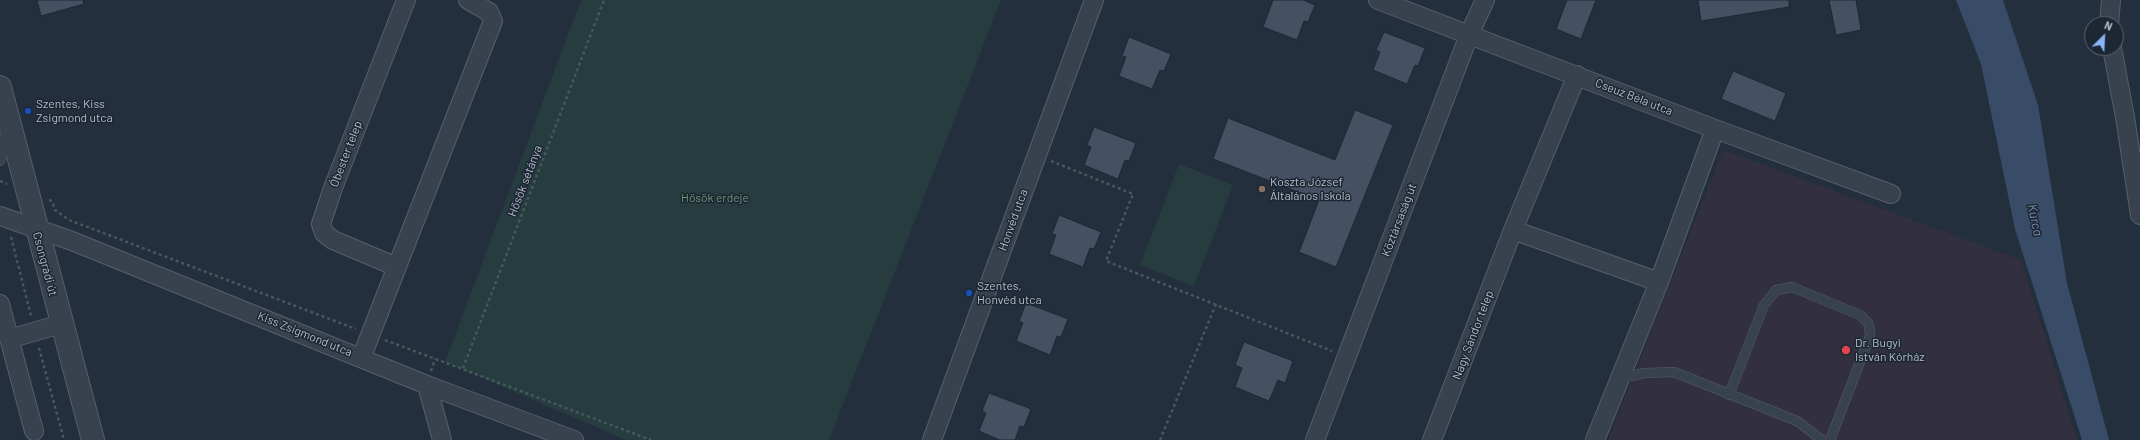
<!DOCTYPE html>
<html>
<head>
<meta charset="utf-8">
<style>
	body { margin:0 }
	#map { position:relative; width:2140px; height:440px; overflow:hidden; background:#242f3e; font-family:Barlow,sans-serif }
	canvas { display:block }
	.north { position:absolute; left:2084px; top:16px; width:40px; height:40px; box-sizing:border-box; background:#1d2633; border:1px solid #59626f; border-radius:50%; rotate:24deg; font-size:11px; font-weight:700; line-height:16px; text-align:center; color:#b4bcc9 }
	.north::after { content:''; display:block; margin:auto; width:14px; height:18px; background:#8ab4f8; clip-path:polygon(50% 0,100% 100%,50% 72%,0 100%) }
</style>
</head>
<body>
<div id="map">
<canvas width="2140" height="440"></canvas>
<div class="north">N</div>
</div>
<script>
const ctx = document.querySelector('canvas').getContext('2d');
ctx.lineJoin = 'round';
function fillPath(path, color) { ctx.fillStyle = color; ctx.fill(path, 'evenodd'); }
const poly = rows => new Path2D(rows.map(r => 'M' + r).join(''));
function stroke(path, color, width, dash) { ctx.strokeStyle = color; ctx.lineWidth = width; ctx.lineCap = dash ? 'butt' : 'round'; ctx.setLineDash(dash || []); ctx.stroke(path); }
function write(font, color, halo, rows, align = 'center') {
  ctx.font = font + ' Barlow,sans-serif'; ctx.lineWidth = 3; ctx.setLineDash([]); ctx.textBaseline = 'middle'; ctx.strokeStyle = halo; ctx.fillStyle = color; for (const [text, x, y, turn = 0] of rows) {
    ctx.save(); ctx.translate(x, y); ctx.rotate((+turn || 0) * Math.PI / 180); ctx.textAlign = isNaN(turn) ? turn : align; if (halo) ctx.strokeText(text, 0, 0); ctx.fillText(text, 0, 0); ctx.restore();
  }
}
const medical = poly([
	[1723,150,2021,260,2077,440,1608,440]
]);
const green = poly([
	[581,0,1001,0,829,440,626,440,445,362],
	[1179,164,1233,185,1194,286,1140,265]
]);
const water = poly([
	[1956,0,2003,0,2038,105,2067,283,2109,440,2082,440,2015,229,1981,64]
]);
const building = poly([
	[37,0,83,0,84,4,41,16,37,0],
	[1273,0,1303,0,1315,5,1308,22,1304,21,1297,40,1263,27,1273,0],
	[1567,0,1596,0,1581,39,1556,29,1567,0],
	[1698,0,1789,0,1789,7,1701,21,1698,0],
	[1829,0,1856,0,1861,30,1836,35,1829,0],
	[1384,32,1425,48,1418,66,1415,65,1407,84,1373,70,1380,52,1376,50,1384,32],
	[1129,37,1171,54,1164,71,1160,70,1152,89,1119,76,1126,57,1122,56,1129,37],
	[1733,71,1786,93,1775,121,1721,99,1733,71],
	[1355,110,1393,125,1336,267,1299,252,1319,200,1213,159,1228,118,1335,160,1355,110],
	[1094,127,1136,143,1129,161,1125,160,1118,179,1084,165,1091,147,1087,145,1094,127],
	[1059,215,1101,232,1094,249,1090,248,1083,267,1049,254,1056,235,1052,234,1059,215],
	[1026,303,1068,319,1061,337,1057,336,1050,355,1016,341,1023,323,1019,321,1026,303],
	[1244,342,1293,361,1285,383,1278,380,1269,401,1235,387,1242,368,1235,365,1244,342],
	[989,393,1031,409,1024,427,1020,426,1015,440,1000,440,979,431,986,413,982,411,989,393]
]);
const path = poly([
	[1051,161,1133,194,1106,261,1332,351],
	[0,181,7,184],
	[49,200,52,201,55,210,69,220,356,329],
	[11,237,31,316],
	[385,340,651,440],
	[39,348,64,440],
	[463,368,604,0],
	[431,371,435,359],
	[1160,440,1216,304]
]);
const service = poly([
	[0,161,3,153,5,134],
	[1620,378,1645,373,1674,372,1797,421,1822,440],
	[1729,395,1764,305,1776,290,1792,287,1860,315,1869,324,1870,336,1830,440]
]);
const minor = poly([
	[1378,0,1715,129,1891,194],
	[2109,24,2111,0],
	[2112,48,2125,117,2140,215],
	[0,216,72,241,427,385,574,440],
	[1513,230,1659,282],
	[397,267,333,240,324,233,321,224,333,188,406,0],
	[0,304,34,431],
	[9,339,61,324],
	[362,356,493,21,489,12,468,0],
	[427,385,442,440],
	[932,440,1094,0],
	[1315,440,1469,35,1485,0],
	[1432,440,1513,230,1577,75],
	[1595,440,1659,282,1715,129]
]);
const tertiary = poly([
	[0,87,93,440]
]);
const markers = [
	[28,111,4,"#1a4fb4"],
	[1262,189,4,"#8d6e63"],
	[969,293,4,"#1a4fb4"],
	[1846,350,5,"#e0444e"]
];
const streetNames = [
	["Cseuz Béla utca",1634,97,21],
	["Óbester telep",346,154,-69],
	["Hősök sétánya",525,181,-69],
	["Honvéd utca",1013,220,-70],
	["Köztársaság út",1399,220,-69],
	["Csongrádi út",45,264,75],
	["Kiss Zsigmond utca",305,334,22],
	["Nagy Sándor telep",1473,335,-69]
];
const poiNames = [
	["Szentes, Kiss",36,104],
	["Zsigmond utca",36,118],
	["Koszta József",1270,182],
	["Általános Iskola",1270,196],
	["Szentes,",977,286],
	["Honvéd utca",977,300],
	["Dr. Bugyi",1855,343],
	["István Kórház",1855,357]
];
const parkNames = [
	["Hősök erdeje",715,198]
];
const waterNames = [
	["Kurca",2035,220,78]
];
fillPath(medical, '#32303f');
fillPath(green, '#263c3f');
fillPath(water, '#394c67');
fillPath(building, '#455162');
stroke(building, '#1f2835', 1);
stroke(service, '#565f6c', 10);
stroke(minor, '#565f6c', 20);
stroke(tertiary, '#565f6c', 24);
stroke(path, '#44595c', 2.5, [3, 3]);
stroke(service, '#38414e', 9);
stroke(minor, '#38414e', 18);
stroke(tertiary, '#38414e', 22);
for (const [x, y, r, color] of markers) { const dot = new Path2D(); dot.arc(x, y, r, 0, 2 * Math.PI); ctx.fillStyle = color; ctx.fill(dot); stroke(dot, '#1d2633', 1.5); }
write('12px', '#b4bcc9', '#1d2633', streetNames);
write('12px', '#b4bcc9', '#1d2633', poiNames, 'left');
write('12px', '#6b9a76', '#1d2633', parkNames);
write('italic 13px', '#7c92b1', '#1d2633', waterNames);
</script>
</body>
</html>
